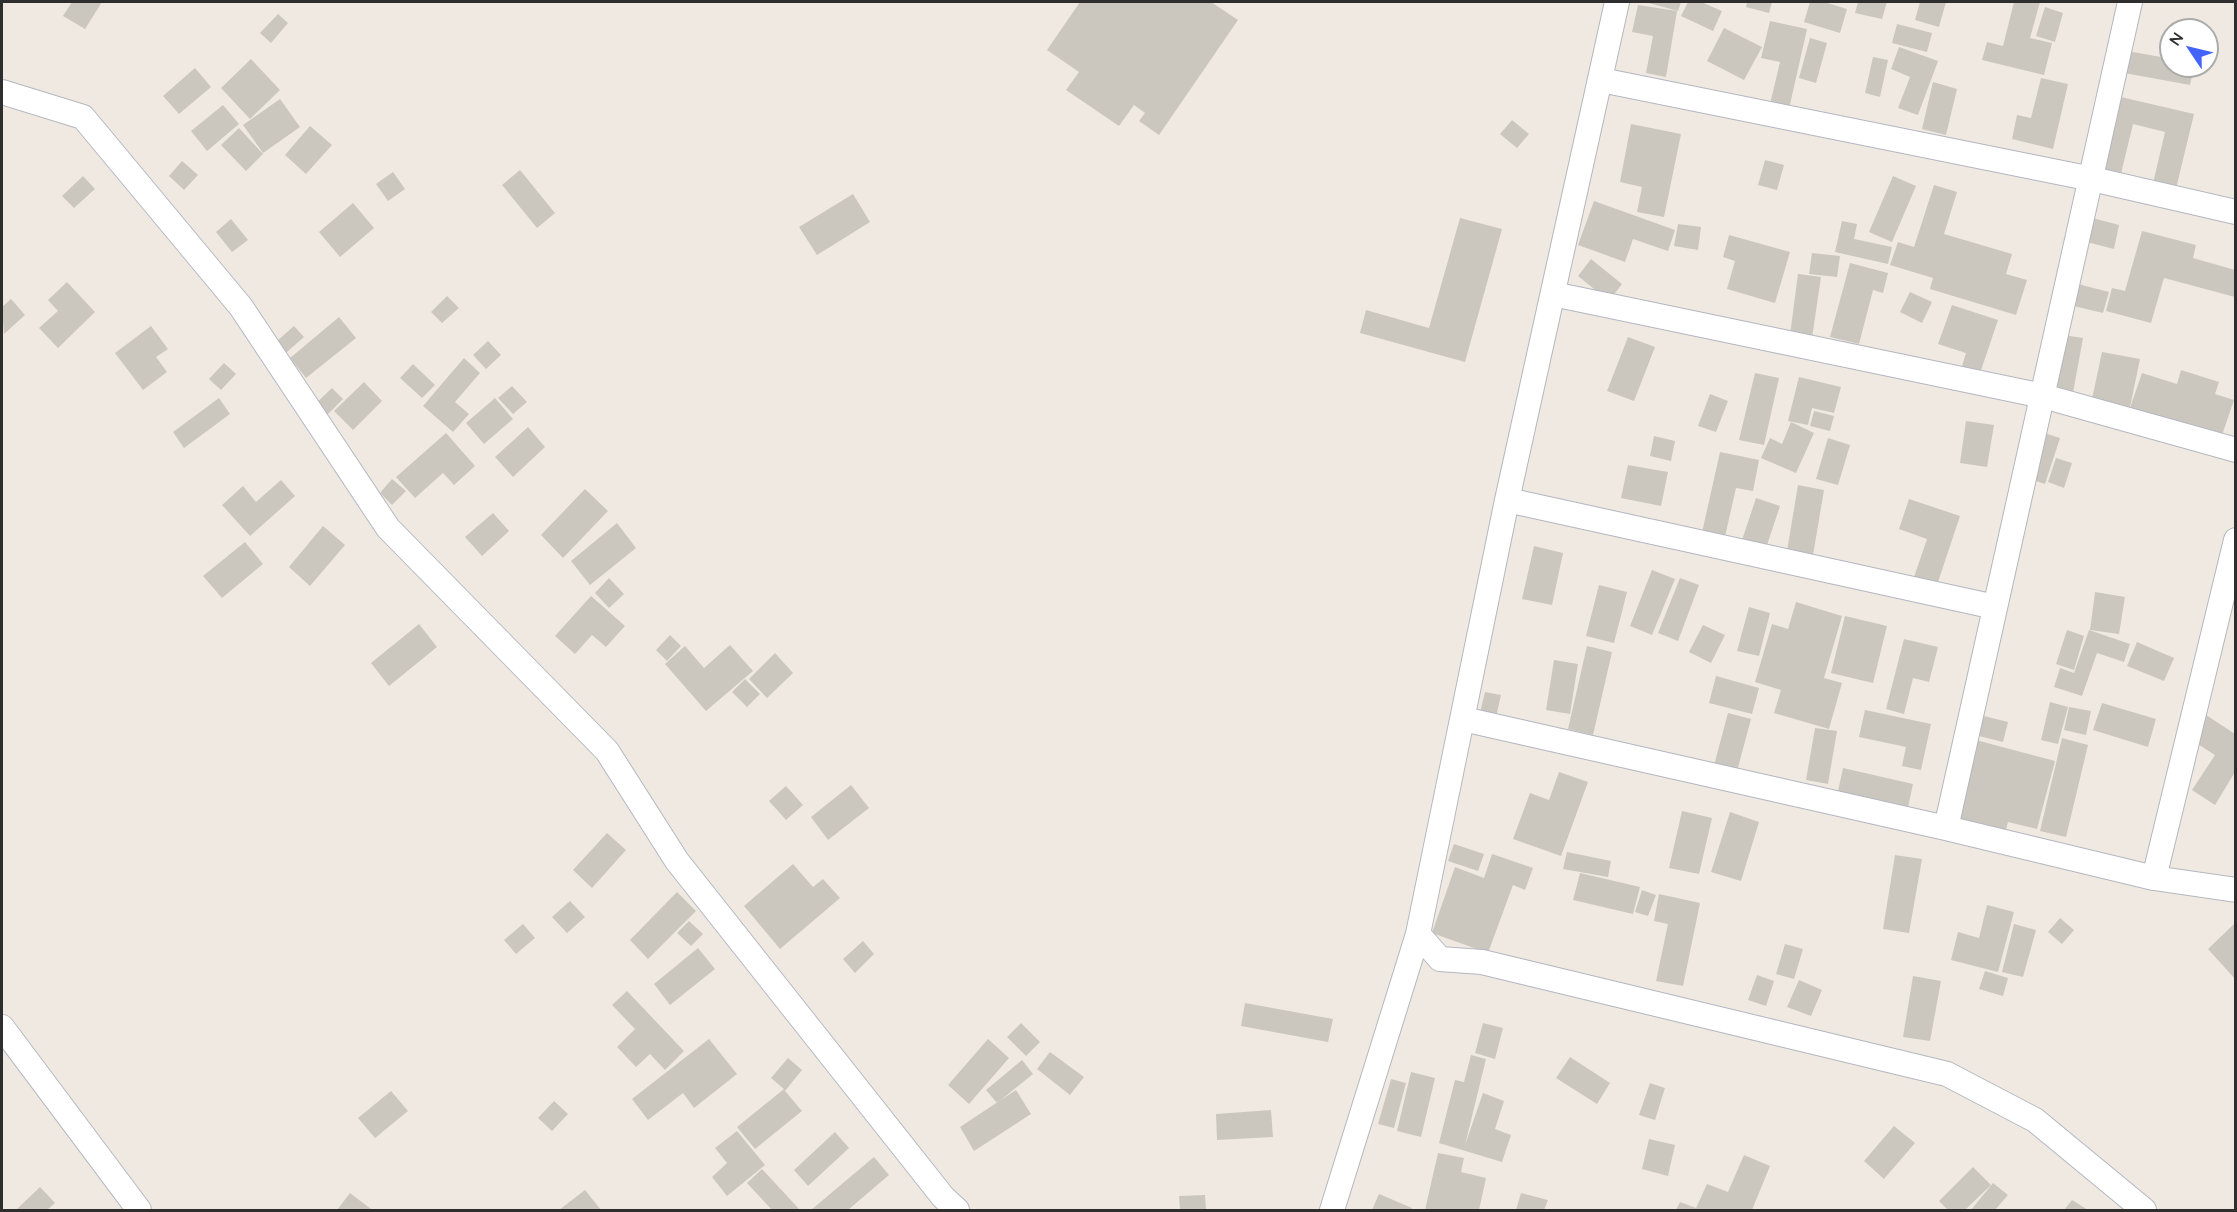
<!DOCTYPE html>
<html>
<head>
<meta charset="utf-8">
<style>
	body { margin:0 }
	#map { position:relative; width:2237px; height:1212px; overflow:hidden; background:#efe9e1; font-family:Quicksand,sans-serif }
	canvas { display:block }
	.frame { position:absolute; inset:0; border:3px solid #2e2e2e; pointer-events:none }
	.north { position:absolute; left:2159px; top:18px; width:60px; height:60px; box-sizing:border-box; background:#fff; border:2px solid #ababab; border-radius:50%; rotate:305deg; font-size:16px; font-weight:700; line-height:24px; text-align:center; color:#2e2e2e }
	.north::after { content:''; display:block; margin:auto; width:21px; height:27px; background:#4264fb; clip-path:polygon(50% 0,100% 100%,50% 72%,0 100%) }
</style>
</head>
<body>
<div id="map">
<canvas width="2237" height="1212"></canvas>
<div class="frame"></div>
<div class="north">N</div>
</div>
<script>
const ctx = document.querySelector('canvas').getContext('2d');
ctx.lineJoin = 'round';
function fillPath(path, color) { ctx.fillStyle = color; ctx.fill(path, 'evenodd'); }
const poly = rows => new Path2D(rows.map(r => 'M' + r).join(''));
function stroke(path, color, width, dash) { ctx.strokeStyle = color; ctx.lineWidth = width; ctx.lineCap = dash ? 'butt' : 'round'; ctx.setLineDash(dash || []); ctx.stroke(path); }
const building = poly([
	[72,2,102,2,85,29,63,16],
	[1080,2,1211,2,1238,20,1159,135,1139,121,1145,113,1134,105,1119,126,1066,90,1079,72,1047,50],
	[1645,2,1681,2,1678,11],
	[1688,2,1701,2,1722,11,1713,31,1681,16],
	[1747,2,1772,2,1769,13,1746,7],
	[1810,2,1824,2,1847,9,1840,33,1804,22],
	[1858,2,1887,2,1882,19,1855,13],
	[1920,2,1946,2,1939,27,1915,20],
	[2014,2,2040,2,2030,38,2052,43,2044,75,1982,60,1987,42,2003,46],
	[1638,5,1677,11,1666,77,1646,73,1653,36,1632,32],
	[2045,7,2063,13,2055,42,2036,36],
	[278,14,288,23,271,43,260,33],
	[1770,21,1807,29,1789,109,1770,104,1780,62,1761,58],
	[1897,24,1932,33,1927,52,1892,43],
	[1724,28,1762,47,1744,80,1707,61],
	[1810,38,1827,43,1816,83,1799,78],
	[2169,43,2171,66,2194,66,2190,85,2113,71,2117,49,2166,58],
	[1899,47,1938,61,1918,115,1898,108,1910,77,1891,69],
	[1873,57,1888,60,1880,97,1865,93],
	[251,59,280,90,250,119,221,88],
	[195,68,211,87,179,114,163,96],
	[2041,78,2068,84,2053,149,2012,139,2017,115,2031,118],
	[1933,82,1957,89,1946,135,1922,129],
	[2108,94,2194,114,2174,197,2151,192,2165,132,2133,124,2119,182,2089,175],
	[280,99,300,127,263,153,243,125],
	[223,105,239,124,207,151,191,131],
	[1512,120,1529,134,1517,148,1500,134],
	[1631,124,1681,134,1664,217,1637,212,1642,187,1620,182],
	[310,126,332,145,306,174,285,155],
	[239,128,263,154,246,171,221,145],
	[1765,160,1784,165,1777,190,1758,185],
	[182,161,198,175,184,190,169,176],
	[520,170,555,213,537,228,502,185],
	[393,172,405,189,388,201,376,184],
	[83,176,95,189,74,208,62,196],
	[1893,176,1916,186,1892,242,1869,232],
	[1934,185,1957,192,1944,234,2012,254,2006,274,2027,280,2016,315,1930,289,1933,278,1890,265,1898,242,1914,247],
	[853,194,870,222,817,255,799,227],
	[1594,201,1675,230,1668,251,1633,239,1625,262,1578,245],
	[353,203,374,228,340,257,319,232],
	[2085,216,2119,225,2114,249,2079,240],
	[1460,218,1502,229,1465,362,1360,333,1366,310,1429,328],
	[231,219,248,240,232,252,216,232],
	[1842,221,1857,224,1854,239,1892,247,1888,264,1835,252],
	[1678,224,1701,227,1698,250,1674,246],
	[2142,231,2196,245,2193,258,2235,270,2235,297,2164,278,2151,323,2106,311,2112,288,2125,291],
	[1729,235,1790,252,1775,303,1727,289,1735,261,1723,257],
	[1812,253,1840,256,1837,277,1809,274],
	[1591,259,1622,284,1609,301,1578,276],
	[1850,263,1888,273,1883,293,1873,290,1859,344,1830,337],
	[1798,274,1821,277,1812,338,1790,335],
	[67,282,95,312,58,348,39,328,58,311,48,300],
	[2070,282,2109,292,2103,313,2065,304],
	[1910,292,1932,302,1922,323,1900,312],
	[447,296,459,308,442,323,431,312],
	[11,299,25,315,4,334,2,307],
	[1952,305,1998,320,1977,382,1959,376,1966,353,1938,344],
	[339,317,356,338,306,378,290,358],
	[151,326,168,349,156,357,167,372,143,390,115,353],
	[294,326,304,337,279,359,269,348],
	[2057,334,2083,338,2072,398,2046,394],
	[1628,337,1655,347,1634,401,1607,391],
	[488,341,501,355,486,369,473,355],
	[2102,352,2140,359,2130,407,2092,399],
	[464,358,480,373,455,402,469,414,453,432,423,406],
	[224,363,236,374,221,390,209,379],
	[413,364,435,385,422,398,400,378],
	[2181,370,2219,382,2215,394,2234,400,2221,438,2130,408,2142,373,2177,384],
	[1755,373,1779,378,1764,445,1739,440],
	[1799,377,1841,387,1834,413,1812,408,1808,425,1788,421],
	[364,382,382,401,353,430,334,411],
	[512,386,527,402,513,414,498,398],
	[332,388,343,399,323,419,312,407],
	[1710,394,1728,401,1716,432,1698,426],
	[219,398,230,414,184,448,173,432],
	[495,398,513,419,484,444,466,423],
	[1814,411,1834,416,1830,431,1810,426],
	[1966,421,1994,425,1987,467,1960,463],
	[1791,422,1814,433,1796,473,1761,458,1770,438,1782,444],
	[528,427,545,447,513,477,495,457],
	[2038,431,2060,438,2045,484,2023,477],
	[446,433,475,466,454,485,443,473,415,498,396,477],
	[1654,436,1675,441,1671,461,1650,456],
	[1828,438,1850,445,1838,485,1816,479],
	[1720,452,1759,460,1753,491,1736,488,1724,541,1701,537],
	[2056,458,2072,463,2064,488,2048,482],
	[1628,465,1668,472,1661,506,1621,498],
	[392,479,406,491,392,505,380,493],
	[281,480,295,496,250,536,222,505,243,486,256,502],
	[1798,485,1824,490,1812,561,1786,557],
	[585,489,608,511,563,558,541,535],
	[1756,498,1780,506,1765,551,1741,543],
	[1909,499,1960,516,1936,588,1913,580,1927,539,1899,529],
	[493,513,509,531,482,556,465,537],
	[617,523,636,548,590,585,571,561],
	[323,526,345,545,310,586,289,567],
	[245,542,263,564,222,598,203,576],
	[1534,546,1563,553,1552,605,1522,599],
	[1652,570,1675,579,1652,635,1630,626],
	[609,578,624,594,609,608,595,593],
	[1680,578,1699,585,1678,641,1658,633],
	[1599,585,1627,592,1614,643,1586,636],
	[2095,592,2125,597,2119,634,2090,630],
	[591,596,625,626,606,647,592,635,575,654,555,636],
	[1796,602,1842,616,1824,678,1842,683,1829,729,1774,713,1781,690,1755,682,1772,624,1788,629],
	[1749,607,1770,613,1759,656,1737,651],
	[1845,616,1887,626,1873,683,1831,673],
	[419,624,437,647,389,686,371,663],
	[1703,625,1725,635,1711,663,1689,652],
	[2067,630,2084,636,2074,670,2056,664],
	[2089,630,2130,644,2124,662,2097,653,2082,696,2054,687,2060,668,2074,673],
	[670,635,681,646,667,661,656,650],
	[1904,639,1938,647,1929,682,1913,678,1904,714,1886,709],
	[2137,642,2174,658,2164,681,2127,666],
	[730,645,753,671,706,711,665,664,685,646,704,668],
	[1587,646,1612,652,1593,735,1568,729],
	[775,653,793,673,767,698,749,679],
	[1554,660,1578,664,1570,714,1546,710],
	[1716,676,1759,688,1752,714,1709,703],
	[745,679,760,694,747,707,732,692],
	[1485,692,1501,695,1496,717,1480,713],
	[2050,702,2068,707,2058,744,2041,740],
	[2102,703,2156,719,2148,747,2093,730],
	[2069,707,2091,711,2086,735,2064,730],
	[1865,710,1931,724,1921,770,1902,766,1906,747,1859,737],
	[1728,713,1751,719,1736,775,1713,769],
	[2203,713,2235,734,2235,772,2215,805,2192,790,2215,755,2187,737],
	[1976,714,2008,722,2003,742,1971,734],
	[1815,728,1837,731,1828,784,1806,780],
	[2062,738,2088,745,2066,837,2040,831],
	[1972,739,2055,761,2037,829,2008,822,2004,837,1949,823],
	[1843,768,1913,784,1907,812,1837,796],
	[1559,772,1588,782,1561,856,1513,839,1530,793,1549,800],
	[851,785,869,808,828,840,811,817],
	[786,786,803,805,786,820,769,801],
	[1682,811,1712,818,1699,874,1669,868],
	[1730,812,1759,822,1741,881,1711,872],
	[607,833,626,850,592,888,573,870],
	[1454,844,1484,854,1478,871,1448,861],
	[1567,852,1611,861,1608,877,1563,869],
	[1492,854,1533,868,1525,890,1513,885,1488,953,1432,933,1455,867,1484,878],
	[1895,855,1922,859,1909,933,1883,929],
	[793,864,813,887,823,879,840,898,780,949,744,906],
	[1580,873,1640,887,1633,914,1573,900],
	[1642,890,1656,895,1648,916,1635,912],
	[677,892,696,911,648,959,630,940],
	[1659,894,1700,903,1683,986,1656,981,1668,924,1654,921],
	[570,901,585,917,567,933,552,917],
	[1987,905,2014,912,1998,972,1951,960,1958,932,1979,938],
	[2060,918,2074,930,2062,944,2048,932],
	[689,921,703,934,691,946,677,933],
	[2235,923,2235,979,2208,949],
	[523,924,535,938,516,954,504,940],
	[2014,924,2036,930,2023,977,2002,972],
	[863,941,874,954,855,973,843,959],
	[1785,944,1803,949,1794,979,1776,974],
	[698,948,715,969,670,1005,654,984],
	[1985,971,2008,978,2003,996,1979,989],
	[1757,975,1774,981,1766,1006,1748,1000],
	[1913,976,1941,981,1930,1041,1903,1037],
	[1799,980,1822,990,1811,1016,1787,1007],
	[627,991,684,1051,665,1070,650,1054,636,1067,617,1047,635,1029,612,1005],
	[1245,1003,1333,1019,1328,1042,1241,1026],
	[1021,1023,1040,1042,1026,1056,1007,1037],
	[1483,1023,1503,1028,1495,1059,1475,1053],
	[709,1039,737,1074,694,1108,683,1093,648,1120,632,1099],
	[988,1039,1009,1058,969,1104,948,1085],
	[1050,1052,1084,1077,1070,1095,1037,1069],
	[1471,1055,1486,1059,1465,1145,1483,1093,1504,1101,1495,1129,1511,1135,1502,1162,1439,1143,1455,1080,1464,1082],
	[1570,1057,1610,1083,1597,1104,1556,1078],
	[788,1058,802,1070,785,1091,802,1111,755,1149,737,1127,784,1089,771,1078],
	[1022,1060,1033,1074,997,1103,986,1090],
	[1411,1072,1435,1078,1421,1137,1397,1131],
	[1391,1079,1406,1083,1394,1128,1378,1124],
	[1650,1083,1665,1088,1655,1120,1639,1115],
	[1016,1090,1031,1114,974,1151,960,1127],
	[391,1091,408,1111,375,1138,358,1118],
	[554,1101,568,1114,552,1131,538,1118],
	[1271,1110,1273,1137,1217,1140,1216,1114],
	[1894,1126,1915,1143,1884,1179,1864,1161],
	[737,1131,765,1165,727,1196,712,1177,727,1163,715,1148],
	[835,1132,849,1148,808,1186,794,1170],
	[1649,1139,1675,1145,1668,1176,1642,1169],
	[1438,1153,1464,1158,1461,1172,1486,1178,1479,1210,1425,1210],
	[1744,1155,1770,1166,1752,1210,1676,1210,1680,1202,1696,1208,1707,1184,1728,1192],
	[874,1157,889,1175,848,1210,811,1210],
	[1973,1167,1991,1185,1965,1210,1948,1210,1939,1201],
	[762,1169,800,1210,772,1210,747,1183],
	[1993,1183,2008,1195,1995,1210,1971,1210],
	[40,1187,55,1203,47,1210,16,1210],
	[585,1190,601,1210,559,1210],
	[350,1193,371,1209,370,1210,337,1210],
	[1521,1193,1548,1200,1544,1210,1516,1210],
	[1379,1194,1412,1208,1411,1210,1372,1210],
	[1205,1195,1206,1210,1180,1210,1179,1196],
	[2072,1200,2088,1210,2064,1210]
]);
const street = poly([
	[1617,2,1507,500,1418,934,1440,959,1482,962,1947,1074,2035,1120,2144,1210],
	[1601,80,2092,179,2236,212],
	[2,92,83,117,241,307,388,528,607,751,677,861,943,1197,957,1210],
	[1553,294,2043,396,2236,450],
	[1507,500,1995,607],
	[1463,719,1946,828,2154,878,2236,890],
	[1946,828,2130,2],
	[2154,878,2236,540],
	[2,1027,139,1210],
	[1332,1210,1418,934]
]);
fillPath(building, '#cbc7bf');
stroke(street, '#b4b7c1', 26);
stroke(street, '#fff', 24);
</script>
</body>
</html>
